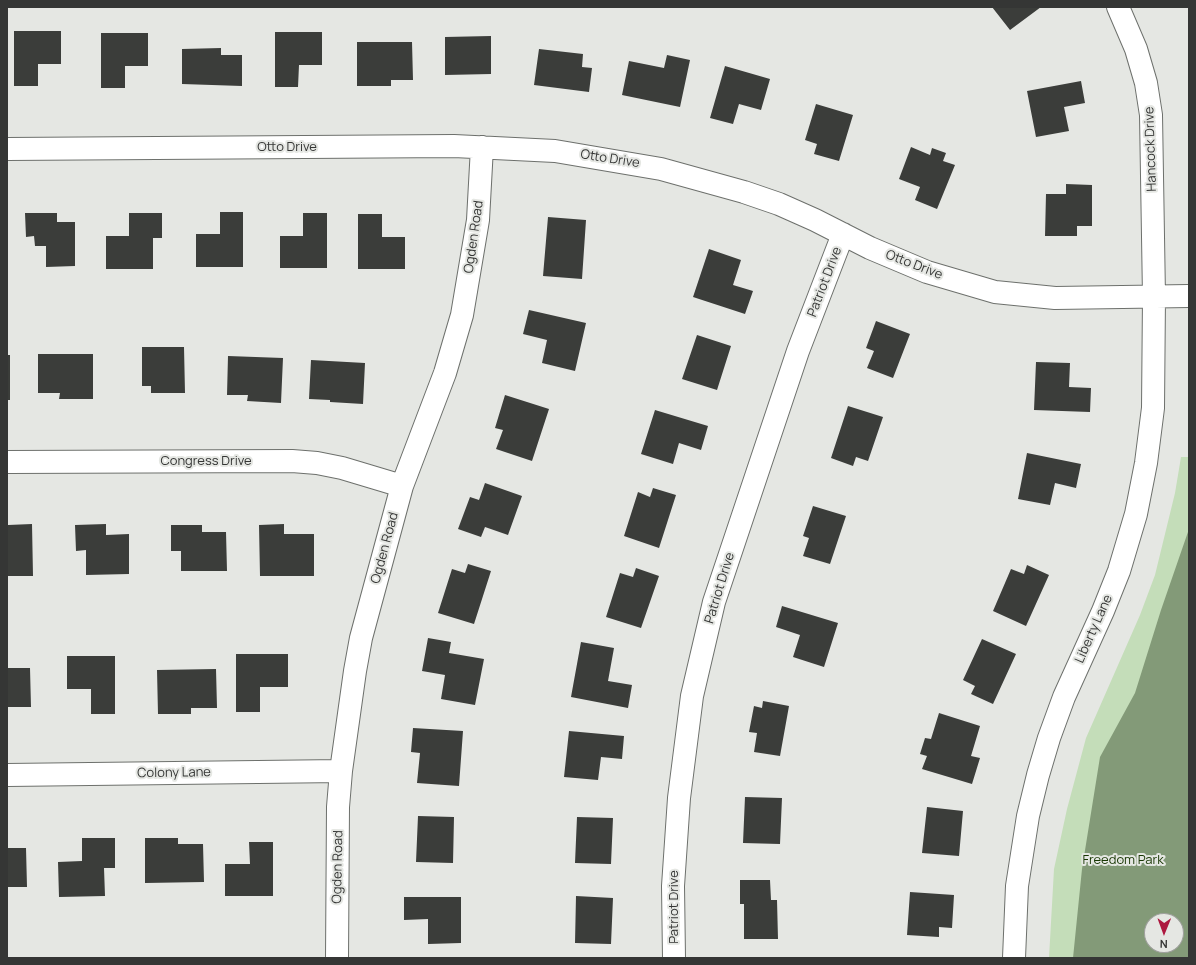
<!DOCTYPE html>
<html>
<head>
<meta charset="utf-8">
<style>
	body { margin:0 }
	#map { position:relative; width:1196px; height:965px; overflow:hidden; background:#e5e7e3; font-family:Manrope,sans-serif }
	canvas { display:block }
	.frame { position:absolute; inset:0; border:8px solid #353635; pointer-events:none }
	.north { position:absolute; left:1144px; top:913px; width:40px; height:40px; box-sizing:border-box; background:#e5e7e3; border:1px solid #9fa09d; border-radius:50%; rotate:181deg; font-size:11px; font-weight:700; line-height:16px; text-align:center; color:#353635 }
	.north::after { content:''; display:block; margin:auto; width:14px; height:18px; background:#ad183f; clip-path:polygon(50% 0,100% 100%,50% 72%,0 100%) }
</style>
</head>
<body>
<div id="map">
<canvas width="1196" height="965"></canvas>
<div class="frame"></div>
<div class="north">N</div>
</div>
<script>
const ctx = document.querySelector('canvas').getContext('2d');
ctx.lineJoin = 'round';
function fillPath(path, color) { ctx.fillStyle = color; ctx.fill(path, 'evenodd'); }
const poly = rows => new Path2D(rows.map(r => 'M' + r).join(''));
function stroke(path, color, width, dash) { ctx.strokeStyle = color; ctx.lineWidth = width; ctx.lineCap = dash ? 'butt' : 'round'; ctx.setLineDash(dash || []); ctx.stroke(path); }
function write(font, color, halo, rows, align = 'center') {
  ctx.font = font + ' Manrope,sans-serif'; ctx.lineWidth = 4; ctx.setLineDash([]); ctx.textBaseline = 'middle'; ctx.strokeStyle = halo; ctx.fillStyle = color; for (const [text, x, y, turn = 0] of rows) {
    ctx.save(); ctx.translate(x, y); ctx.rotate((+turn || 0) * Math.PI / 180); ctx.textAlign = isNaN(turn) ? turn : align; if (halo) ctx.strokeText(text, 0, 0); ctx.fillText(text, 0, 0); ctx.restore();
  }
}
const green = poly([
	[1181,457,1189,457,1189,958,1049,958,1054,869,1067,809,1086,738,1140,615,1155,575,1175,493],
	[1152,921,1176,921,1176,945,1152,945]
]);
const water = poly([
	[1189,529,1189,958,1073,958,1082,869,1100,757,1135,693,1161,610],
	[1152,921,1176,921,1176,945,1152,945]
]);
const building = poly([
	[992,7,1041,7,1010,30],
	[14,31,61,31,61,64,38,64,38,86,14,86],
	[275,32,322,32,322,65,299,65,298,87,275,87],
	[101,33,148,33,148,66,125,66,125,88,101,88],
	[491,36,491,74,445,75,445,37],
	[357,42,412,42,413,80,391,80,391,86,357,86],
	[221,48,221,55,242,55,242,86,182,84,182,49],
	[539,49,583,54,582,67,592,68,589,92,534,85],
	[667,55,690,60,680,107,622,95,629,61,664,68],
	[725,66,770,79,761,110,739,104,733,124,710,118],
	[1081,81,1085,103,1064,107,1069,131,1036,137,1027,91],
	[816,104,853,115,839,161,814,154,817,144,805,140],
	[911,147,930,155,932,148,946,153,943,161,955,165,937,209,915,200,920,187,899,179],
	[1066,184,1092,185,1092,226,1077,226,1077,236,1045,236,1046,194,1066,194],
	[220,212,243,212,243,267,196,267,196,234,220,234],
	[25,213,57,213,57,222,75,222,75,266,46,267,46,246,35,246,34,236,26,237],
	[129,213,162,213,162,238,153,238,153,269,106,269,106,236,129,236],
	[303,213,327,213,327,268,280,268,280,236,303,236],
	[358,214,382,214,382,237,405,237,405,269,358,269],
	[548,217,586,220,582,279,543,276],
	[709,249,741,260,733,285,753,291,745,314,693,297],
	[529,310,586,323,575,371,542,363,547,340,523,334],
	[876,321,910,334,893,378,867,368,874,351,866,348],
	[697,335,731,346,717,390,682,379],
	[142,347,184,347,185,393,151,393,151,386,142,386],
	[38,354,93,354,93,399,59,399,60,393,38,393],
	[7,355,10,355,10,400,7,400],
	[228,356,283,358,281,403,247,401,248,395,227,395],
	[311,360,365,363,363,404,330,402,330,400,309,399],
	[1036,362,1070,363,1069,387,1091,388,1090,412,1034,410],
	[505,395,549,409,532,461,496,449,503,430,495,428],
	[848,406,883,417,868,461,856,457,853,466,831,458],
	[655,410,708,426,701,450,679,443,673,464,641,454],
	[1027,453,1081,464,1076,488,1055,483,1050,505,1018,499],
	[485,483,522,496,508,535,485,527,481,537,458,529,470,497,479,500],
	[653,488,676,495,659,548,624,536,638,492,650,497],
	[813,506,846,516,830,564,803,556,809,538,803,536],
	[32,524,33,576,7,576,8,525],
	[106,524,106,535,129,534,129,574,86,575,86,550,76,551,75,525],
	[284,524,284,534,314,534,314,576,260,576,259,525],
	[171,525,202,525,202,532,226,532,227,571,181,571,181,551,171,551],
	[468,564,491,571,474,624,438,613,452,569,465,573],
	[1027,565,1049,575,1026,626,993,611,1011,569,1024,574],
	[636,568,659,576,641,628,606,617,620,573,633,577],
	[782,606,838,623,824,667,793,657,800,635,776,627],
	[428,638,451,642,449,653,484,659,475,705,441,699,445,675,422,671],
	[982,639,1016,654,993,704,971,694,975,686,963,680],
	[581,642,614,648,608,681,632,685,628,708,571,697],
	[236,654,288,654,288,687,260,687,260,712,236,712],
	[67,656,115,656,115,714,91,714,91,689,67,689],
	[7,668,30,668,31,707,7,707],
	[216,669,217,708,191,708,191,714,158,714,157,670],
	[763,701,789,706,780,756,754,752,757,733,749,732,754,706,762,708],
	[939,713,980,726,971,756,980,758,972,784,922,769,927,756,920,754,925,738,931,739],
	[413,728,463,731,459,786,417,783,420,753,411,752],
	[569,731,624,736,622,759,601,757,598,780,564,777],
	[745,797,782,798,780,844,743,843],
	[927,807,963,811,959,856,922,853],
	[418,816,454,817,453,863,416,862],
	[577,817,613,818,611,864,575,863],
	[82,838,115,838,115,868,104,868,105,896,59,897,58,862,82,861],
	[145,838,178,838,178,844,203,844,204,882,145,883],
	[249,842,273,842,273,896,225,896,225,864,250,864],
	[7,848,26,848,27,887,7,887],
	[740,880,770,880,771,900,777,900,778,939,744,939,744,904,740,904],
	[910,892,954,895,952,928,939,927,939,937,907,935],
	[576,896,613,898,611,944,575,943],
	[404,897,461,897,461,943,428,944,428,919,404,920]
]);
const minor = poly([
	[7,149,454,146,555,151,661,169,744,192,779,204,815,220,870,248,927,272,995,292,1055,298,1189,296],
	[7,462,292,461,317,463,342,468,402,486],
	[7,775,341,771],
	[337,958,338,807,341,771,355,671,361,638,402,486,445,373,462,315,478,220,482,147],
	[674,958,673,886,679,798,692,696,714,602,798,351,843,234],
	[1014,958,1017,886,1028,816,1038,775,1049,738,1064,697,1103,611,1119,571,1136,514,1146,463,1153,408,1154,297,1151,115,1146,83,1136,49,1118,7]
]);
const streetNames = [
	["Otto Drive",287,147],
	["Hancock Drive",1151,149,-92],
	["Otto Drive",610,159,9],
	["Ogden Road",474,237,-82],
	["Otto Drive",914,265,21],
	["Patriot Drive",825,282,-69],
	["Congress Drive",206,461],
	["Ogden Road",385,548,-75],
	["Patriot Drive",720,588,-73],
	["Liberty Lane",1094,629,-66],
	["Colony Lane",174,773,-1],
	["Ogden Road",338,867,-89],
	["Patriot Drive",674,907,-90]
];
const parkNames = [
	["Freedom Park",1123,860]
];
fillPath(green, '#c4ddb9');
fillPath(water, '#839a78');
fillPath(building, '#3b3d3a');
stroke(minor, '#6d706c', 24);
stroke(minor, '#fff', 22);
write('13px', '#353635', '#e5e7e3', streetNames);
write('13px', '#183703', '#e5e7e3', parkNames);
</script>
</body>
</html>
